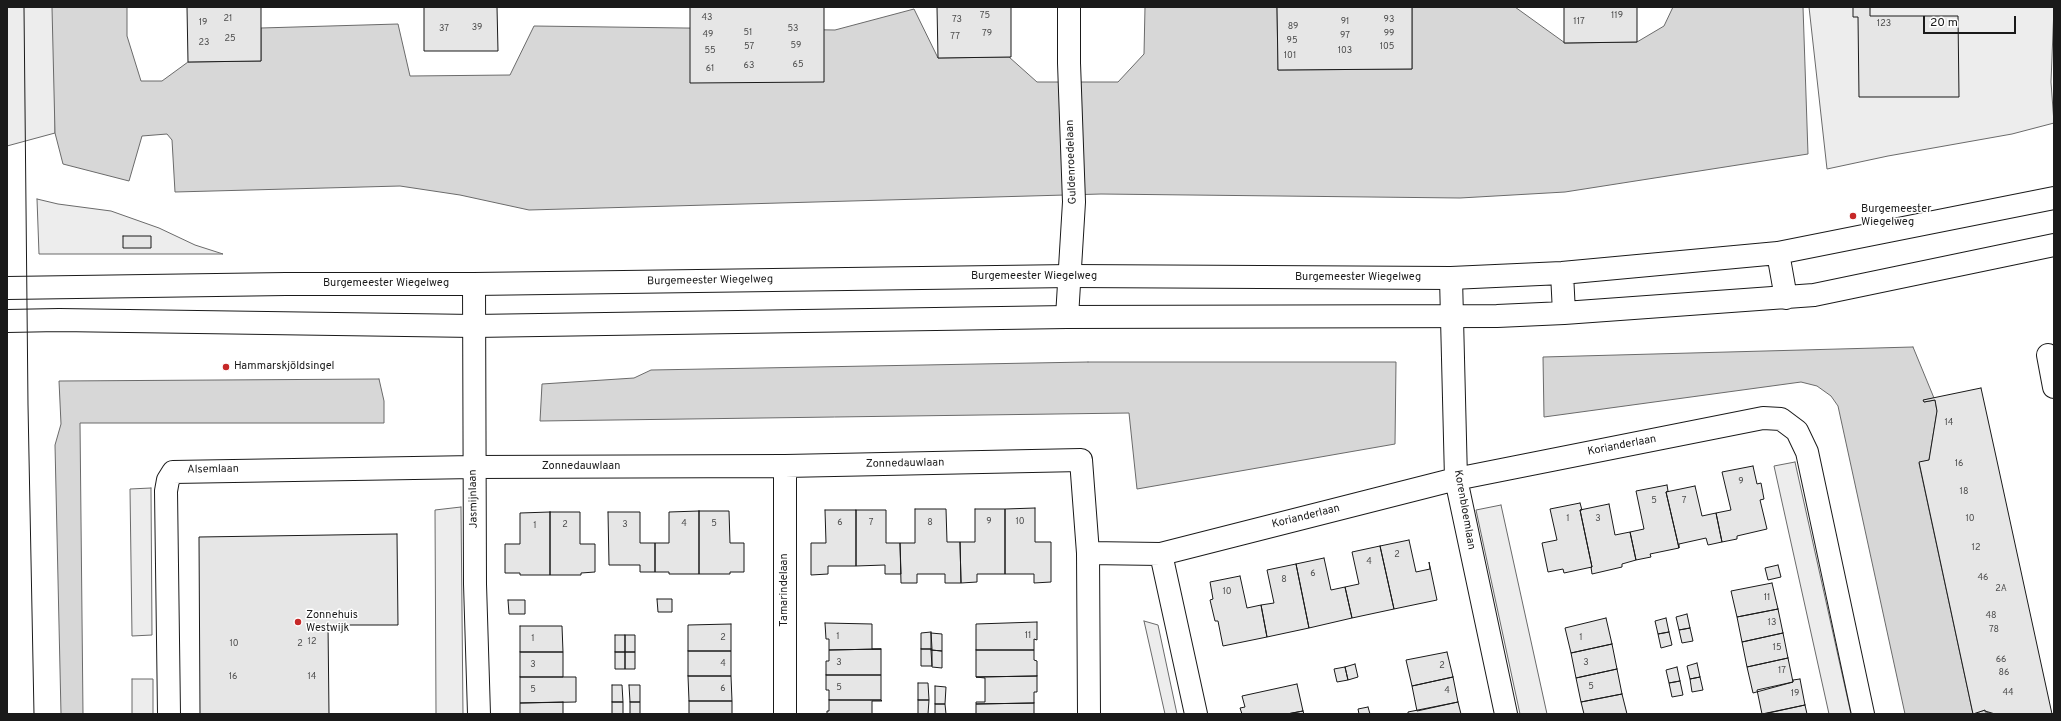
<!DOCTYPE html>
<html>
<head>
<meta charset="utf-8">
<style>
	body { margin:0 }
	#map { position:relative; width:2061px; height:721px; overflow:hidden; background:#fff; font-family:Overpass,sans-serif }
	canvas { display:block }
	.frame { position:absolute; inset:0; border:8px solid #1a1a1a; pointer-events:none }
	.scale { position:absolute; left:1923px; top:16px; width:93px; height:18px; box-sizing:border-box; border:2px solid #1a1a1a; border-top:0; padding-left:5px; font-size:12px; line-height:14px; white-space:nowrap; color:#1a1a1a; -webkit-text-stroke:3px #fff; paint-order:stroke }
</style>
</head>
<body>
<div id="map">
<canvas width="2061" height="721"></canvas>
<div class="frame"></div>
<div class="scale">20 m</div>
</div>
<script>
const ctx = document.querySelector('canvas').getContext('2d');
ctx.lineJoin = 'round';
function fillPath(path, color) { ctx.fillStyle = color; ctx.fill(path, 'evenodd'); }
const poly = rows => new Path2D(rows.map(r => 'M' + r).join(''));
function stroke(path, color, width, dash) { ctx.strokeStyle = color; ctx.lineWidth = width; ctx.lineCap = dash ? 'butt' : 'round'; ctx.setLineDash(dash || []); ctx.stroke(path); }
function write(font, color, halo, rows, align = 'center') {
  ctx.font = font + ' Overpass,sans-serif'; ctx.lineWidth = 3; ctx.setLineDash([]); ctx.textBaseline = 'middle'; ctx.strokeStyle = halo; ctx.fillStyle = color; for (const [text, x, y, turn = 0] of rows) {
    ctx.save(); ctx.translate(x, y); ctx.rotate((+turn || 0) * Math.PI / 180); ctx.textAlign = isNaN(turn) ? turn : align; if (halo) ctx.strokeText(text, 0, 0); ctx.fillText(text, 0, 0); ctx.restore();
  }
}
const built = poly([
	[7,7,56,7,55,133,7,146,7,7],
	[1809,7,2054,7,2051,82,2054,123,2012,134,1888,156,1827,169,1809,7],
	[37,199,58,204,111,211,159,228,195,245,223,254,39,254,37,199],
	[1795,462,1851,714,1829,714,1774,466,1795,462],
	[151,488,152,635,132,636,130,489,151,488],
	[1501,505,1547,714,1520,714,1476,510,1501,505],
	[461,507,463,714,436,714,435,510,461,507],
	[1144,621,1158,625,1177,714,1165,714,1144,621],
	[132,679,153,679,153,714,132,714,132,679]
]);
const water = poly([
	[52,7,127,7,127,36,141,81,162,81,188,62,261,61,261,28,398,24,410,76,510,75,534,26,835,30,914,9,938,58,1009,57,1037,82,1118,82,1144,54,1145,7,1277,7,1278,70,1412,69,1412,7,1515,7,1565,43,1637,42,1664,26,1673,7,1803,7,1808,154,1565,192,1460,198,1101,194,529,210,460,195,400,186,175,192,172,140,167,134,142,136,129,181,63,164,55,133,52,7],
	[1913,347,1934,398,1924,400,1924,402,1935,400,1937,411,1929,460,1919,463,1973,714,1985,710,1985,712,1995,714,1905,714,1838,406,1831,396,1817,386,1801,382,1544,417,1543,357,1913,347],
	[1088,362,1396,362,1395,444,1137,489,1129,413,540,421,542,384,634,378,651,370,1088,362],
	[379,379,384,401,384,423,80,423,83,714,61,714,55,445,61,424,59,381,379,379]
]);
const building = poly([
	[187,7,261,7,261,61,188,62,187,7],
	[424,7,497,7,498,51,424,51,424,7],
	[690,7,824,7,824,82,690,83,690,7],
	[937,7,1011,7,1011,57,938,58,937,7],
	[1277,7,1412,7,1412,69,1278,70,1277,7],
	[1564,7,1637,7,1637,42,1564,43,1564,7],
	[1853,7,1870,7,1870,16,1958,16,1959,97,1859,97,1858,17,1853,17,1853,7],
	[123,236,151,236,151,248,123,248,123,236],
	[1981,388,1997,461,2052,714,1995,714,1985,711,1985,710,1973,714,1919,462,1929,460,1937,411,1935,400,1924,402,1923,400,1981,388],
	[1753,466,1757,484,1761,483,1764,499,1760,500,1767,529,1737,536,1737,539,1722,542,1716,513,1731,510,1722,472,1753,466],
	[1667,485,1668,491,1666,492,1679,548,1650,554,1651,557,1636,560,1630,532,1644,529,1636,491,1667,485],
	[1695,486,1702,516,1716,513,1722,542,1708,545,1706,538,1679,544,1679,548,1666,492,1695,486],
	[1580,503,1582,510,1580,510,1592,567,1564,573,1563,569,1548,572,1542,543,1557,540,1550,509,1580,503],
	[1609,504,1615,535,1630,532,1636,560,1622,564,1622,567,1592,574,1591,567,1592,567,1580,510,1609,504],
	[1035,508,1035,542,1051,542,1051,582,1034,583,1034,574,1005,574,1005,509,1035,508],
	[915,509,946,509,947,542,960,542,961,583,945,583,945,574,917,574,917,583,901,583,900,543,915,543,915,509],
	[975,509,1005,509,1005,574,977,574,977,582,961,583,960,542,975,542,975,509],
	[825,510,856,510,856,566,828,566,828,574,811,575,811,543,826,543,825,510],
	[856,510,886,510,886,543,900,543,901,574,885,574,885,565,856,566,856,510],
	[699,511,699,574,669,574,669,572,655,572,655,543,669,543,669,512,699,511],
	[699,511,729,511,730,543,744,543,744,572,730,572,730,574,699,574,699,511],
	[550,512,580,512,580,544,595,544,595,572,581,573,581,575,550,575,550,512],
	[550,512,550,575,520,575,520,573,505,573,505,544,520,544,520,513,550,512],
	[608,512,640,512,640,543,655,543,655,572,640,572,640,565,609,565,608,512],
	[397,534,398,625,328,625,329,714,200,714,199,537,397,534],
	[1409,540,1416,572,1430,569,1429,562,1437,600,1394,609,1380,546,1409,540],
	[1380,546,1394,609,1352,618,1345,587,1359,584,1352,552,1380,546],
	[1324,558,1331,590,1345,587,1352,618,1309,628,1296,564,1324,558],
	[1296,564,1309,628,1267,637,1261,605,1274,603,1267,570,1296,564],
	[1778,565,1781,577,1768,580,1765,568,1778,565],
	[1240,576,1247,608,1261,605,1267,637,1223,646,1218,621,1215,621,1210,600,1213,599,1210,582,1240,576],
	[1772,583,1778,609,1737,617,1731,591,1772,583],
	[657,599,672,599,672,612,658,612,657,599],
	[508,600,525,600,525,614,509,614,508,600],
	[1778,609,1783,633,1742,642,1737,617,1778,609],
	[1687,614,1690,628,1679,630,1676,617,1687,614],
	[1606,618,1612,644,1571,653,1565,628,1606,618],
	[1666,618,1669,632,1658,634,1655,621,1666,618],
	[1037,622,1037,640,1034,639,1034,650,976,650,976,624,1037,622],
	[825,623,872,624,872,649,881,649,829,650,829,639,826,639,825,623],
	[731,624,731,651,688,651,688,625,731,624],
	[520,626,562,626,563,652,520,652,520,626],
	[1690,628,1693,641,1682,643,1679,630,1690,628],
	[931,632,932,649,921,649,921,633,931,632],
	[1669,632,1672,645,1661,648,1658,634,1669,632],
	[931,633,942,634,942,651,931,650,931,633],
	[1783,633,1788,658,1747,667,1742,642,1783,633],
	[615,635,625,635,625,652,615,652,615,635],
	[625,635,635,635,635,652,625,652,625,635],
	[1612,644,1617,669,1576,678,1571,653,1612,644],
	[881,649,881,675,826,675,826,661,829,661,829,650,881,649],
	[921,649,932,649,932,666,921,666,921,649],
	[931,650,942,651,942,668,932,667,931,650],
	[976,650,1034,650,1034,660,1037,661,1037,676,976,677,976,650],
	[688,651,731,651,731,676,688,676,688,651],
	[520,652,563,652,563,677,520,677,520,652],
	[615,652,625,652,625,669,615,669,615,652],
	[625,652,635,652,635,669,625,669,625,652],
	[1447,652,1453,677,1412,686,1406,660,1447,652],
	[1788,658,1793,682,1753,693,1747,667,1788,658],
	[1697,663,1700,677,1690,679,1687,666,1697,663],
	[1355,664,1358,677,1348,680,1345,667,1355,664],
	[1345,667,1348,680,1337,682,1334,669,1345,667],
	[1677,667,1680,681,1669,683,1666,670,1677,667],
	[1617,669,1622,694,1581,702,1576,678,1617,669],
	[826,675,881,675,881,700,829,700,829,690,826,690,826,675],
	[688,676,731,676,732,701,689,701,688,676],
	[1037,676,1037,692,1034,692,1034,703,976,704,976,702,985,702,985,678,976,677,1037,676],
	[520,677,576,677,576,702,520,703,520,677],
	[1453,677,1458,702,1417,711,1412,686,1453,677],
	[1700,677,1703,690,1692,692,1690,679,1700,677],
	[1800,679,1805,705,1762,714,1757,690,1793,682,1793,680,1800,679],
	[1680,681,1683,695,1672,697,1669,683,1680,681],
	[918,683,928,683,929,700,918,700,918,683],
	[1297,684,1303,711,1287,714,1242,714,1240,708,1245,707,1242,696,1297,684],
	[612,685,622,685,623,702,612,702,612,685],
	[629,685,640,685,640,702,630,702,629,685],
	[935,686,946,687,945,704,935,704,935,686],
	[1622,694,1627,714,1584,714,1581,702,1622,694],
	[829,700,881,700,882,701,872,701,872,714,827,714,827,711,829,711,829,700],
	[918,700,929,700,928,714,918,714,918,700],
	[689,701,732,701,732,714,689,714,689,701],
	[563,702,563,714,520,714,520,703,563,702],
	[612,702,623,702,623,714,612,714,612,702],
	[630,702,640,702,640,714,630,714,630,702],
	[1458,702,1461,714,1408,714,1408,712,1458,702],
	[1034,703,1034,714,1037,714,976,714,976,704,1034,703],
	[935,704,945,704,946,714,935,714,935,704],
	[1805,705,1807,714,1764,714,1805,705],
	[1368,707,1370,714,1359,714,1358,709,1368,707],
	[1303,711,1304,714,1287,714,1303,711]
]);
const street = poly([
	[1451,278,1456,479,1506,714],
	[474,284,475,584,479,714],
	[1067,317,1074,202,1069,63,1069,7],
	[2048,355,2054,387],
	[785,466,785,714],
	[1088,553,1161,554,1456,479,1763,418,1781,419,1797,431,1807,452,1863,714],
	[1161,554,1196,714],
	[169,714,166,491,168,480,173,472,474,467,785,466,1081,460,1088,553,1089,714]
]);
const secondary = poly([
	[1778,253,1786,298],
	[1562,273,1564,313],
	[7,288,286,284,474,284,1071,276,1451,278,1562,273,1778,253,2054,198],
	[7,321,59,320,474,326,1067,317,1497,316,1564,313,1814,295,2054,245]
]);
const tram = poly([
	[24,7,28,405,34,714],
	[7,123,7,248]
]);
const markers = [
	[1853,216,4,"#c62828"],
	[226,367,4,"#c62828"],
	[298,622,4,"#c62828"]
];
const numberNames = [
	["75",985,16],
	["119",1617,16],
	["43",707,18],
	["21",228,19],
	["73",957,20],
	["93",1389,20],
	["91",1345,22],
	["117",1579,22],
	["19",203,23],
	["123",1884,24],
	["89",1293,27],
	["39",477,28],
	["37",444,29],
	["53",793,29],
	["51",748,33],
	["79",987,34],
	["99",1389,34],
	["49",708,35],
	["97",1345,36],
	["77",955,37],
	["25",230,39],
	["95",1292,41],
	["23",204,43],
	["59",796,46],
	["57",749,47],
	["105",1387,47],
	["55",710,51],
	["103",1345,51],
	["101",1290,56],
	["65",798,65],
	["63",749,66],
	["61",710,69],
	["14",1949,423],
	["16",1959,464],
	["9",1741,482],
	["18",1964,492],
	["5",1654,501],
	["7",1684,501],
	["1",1568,519],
	["3",1598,519],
	["10",1970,519],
	["9",989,522],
	["10",1020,522],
	["6",840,523],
	["7",871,523],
	["8",930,523],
	["4",684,524],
	["5",714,524],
	["2",565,525],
	["3",625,525],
	["1",535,526],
	["12",1976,548],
	["2",1397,555],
	["4",1369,562],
	["6",1313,574],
	["46",1983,578],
	["8",1284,580],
	["2A",2001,589],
	["10",1227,592],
	["11",1767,598],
	["48",1991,616],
	["13",1772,623],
	["78",1994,630],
	["11",1028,636],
	["1",838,637],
	["2",723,638],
	["1",1581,638],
	["1",533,639],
	["12",312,642],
	["10",234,644],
	["2",300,644],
	["15",1777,648],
	["66",2001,660],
	["3",839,663],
	["3",1586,663],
	["4",723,664],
	["3",533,665],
	["2",1442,666],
	["17",1782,671],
	["86",2004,673],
	["16",233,677],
	["14",312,677],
	["5",1591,687],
	["5",839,688],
	["6",723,689],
	["5",533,690],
	["4",1447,691],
	["44",2008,693],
	["19",1795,694]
];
const streetNames = [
	["Guldenroedelaan",1072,162,-92],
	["Burgemeester Wiegelweg",1034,277],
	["Burgemeester Wiegelweg",1358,278],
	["Burgemeester Wiegelweg",710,281,-1],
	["Burgemeester Wiegelweg",386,284],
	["Korianderlaan",1622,446,-11],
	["Zonnedauwlaan",905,464,-1],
	["Zonnedauwlaan",581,467],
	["Alsemlaan",213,470,-1],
	["Jasmijnlaan",474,499,-91],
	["Korenbloemlaan",1464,510,80],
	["Korianderlaan",1306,517,-14],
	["Tamarindelaan",785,590,-90]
];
const poiNames = [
	["Burgemeester",1861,210],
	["Wiegelweg",1861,223],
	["Hammarskjöldsingel",234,367],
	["Zonnehuis",306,616],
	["Westwijk",306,629]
];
fillPath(built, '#ededed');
stroke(built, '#6a6a6a', 1);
fillPath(water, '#d7d7d7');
stroke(water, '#6a6a6a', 1);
fillPath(building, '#e6e6e6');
stroke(building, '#1a1a1a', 1);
stroke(street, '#1a1a1a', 24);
stroke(secondary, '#1a1a1a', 24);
stroke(street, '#fff', 22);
stroke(secondary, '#fff', 22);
stroke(tram, '#1a1a1a', 1);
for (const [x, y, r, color] of markers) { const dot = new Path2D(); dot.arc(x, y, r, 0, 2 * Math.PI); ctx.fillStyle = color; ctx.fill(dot); stroke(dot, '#fff', 1.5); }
write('9px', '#4d4d4d', null, numberNames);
write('11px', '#1a1a1a', '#fff', streetNames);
write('11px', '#1a1a1a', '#fff', poiNames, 'left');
</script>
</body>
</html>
